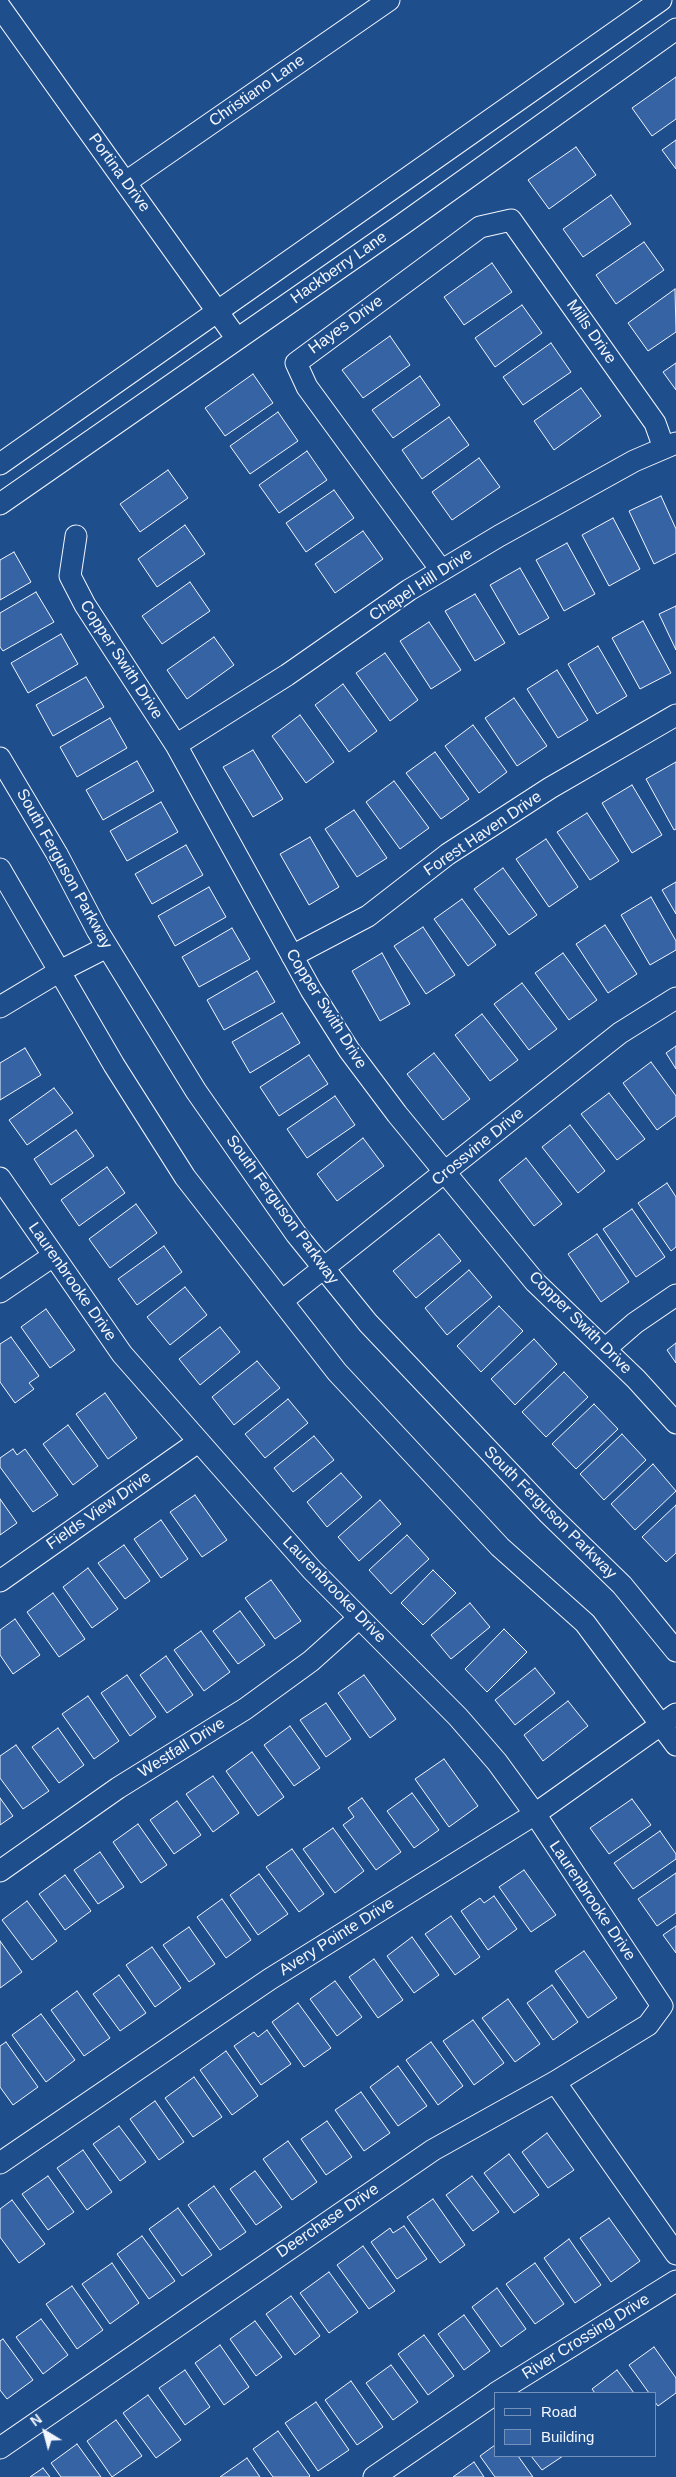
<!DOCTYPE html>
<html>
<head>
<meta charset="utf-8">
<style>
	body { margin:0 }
	#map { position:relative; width:676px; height:2477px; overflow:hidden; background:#1f4e8c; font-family:Helvetica,sans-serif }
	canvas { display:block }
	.legend { position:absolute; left:494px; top:2392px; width:162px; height:65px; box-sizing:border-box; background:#1f4e8c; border:1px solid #7391ba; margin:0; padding:6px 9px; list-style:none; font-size:15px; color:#f2f6ff }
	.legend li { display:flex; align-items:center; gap:10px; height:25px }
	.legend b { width:25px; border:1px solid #7391ba }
	.north { position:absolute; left:20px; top:2407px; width:50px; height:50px; -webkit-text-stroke:4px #1f4e8c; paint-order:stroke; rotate:323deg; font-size:14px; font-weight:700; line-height:20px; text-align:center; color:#f2f6ff }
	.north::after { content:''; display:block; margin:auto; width:18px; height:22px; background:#f2f6ff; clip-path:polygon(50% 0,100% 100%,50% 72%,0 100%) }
</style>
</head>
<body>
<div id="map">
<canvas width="676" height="2477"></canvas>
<ul class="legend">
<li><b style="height:6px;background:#1f4e8c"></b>Road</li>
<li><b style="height:14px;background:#3563a3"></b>Building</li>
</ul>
<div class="north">N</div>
</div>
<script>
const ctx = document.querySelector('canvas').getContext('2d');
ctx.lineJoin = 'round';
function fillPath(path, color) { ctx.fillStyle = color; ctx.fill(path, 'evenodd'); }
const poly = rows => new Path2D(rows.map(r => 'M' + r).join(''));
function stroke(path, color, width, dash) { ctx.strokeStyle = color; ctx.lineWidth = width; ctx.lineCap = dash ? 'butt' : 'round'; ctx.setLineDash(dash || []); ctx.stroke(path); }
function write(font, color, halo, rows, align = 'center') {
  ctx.font = font + ' Helvetica,sans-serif'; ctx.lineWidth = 4; ctx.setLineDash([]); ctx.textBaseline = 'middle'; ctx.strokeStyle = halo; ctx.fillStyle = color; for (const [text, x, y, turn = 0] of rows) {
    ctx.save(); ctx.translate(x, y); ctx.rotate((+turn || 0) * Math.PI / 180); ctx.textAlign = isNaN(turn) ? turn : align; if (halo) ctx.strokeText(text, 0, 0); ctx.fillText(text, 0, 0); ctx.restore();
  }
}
const building = poly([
	[676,77,676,119,652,136,632,108,676,77],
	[676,140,676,169,662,150,676,140],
	[576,147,596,175,549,209,528,180,576,147],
	[611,195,631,224,583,257,563,229,611,195],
	[644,242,664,270,616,304,596,275,644,242],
	[492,263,512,292,464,325,444,297,492,263],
	[675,289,676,332,648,351,628,323,675,289],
	[522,305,542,333,495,367,475,338,522,305],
	[390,336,410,365,363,398,342,370,390,336],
	[551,343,571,372,523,405,503,377,551,343],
	[676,363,676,390,663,372,676,363],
	[253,374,273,403,225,436,205,408,253,374],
	[420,376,440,405,393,438,372,410,420,376],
	[581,388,601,416,554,450,534,421,581,388],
	[278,412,298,441,250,474,230,446,278,412],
	[449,417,469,445,422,479,402,450,449,417],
	[307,451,327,480,279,513,259,485,307,451],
	[479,458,500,487,452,520,432,492,479,458],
	[168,470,188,498,140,532,120,504,168,470],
	[334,490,354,518,306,552,286,523,334,490],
	[661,496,676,529,676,553,654,564,629,511,661,496],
	[613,518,640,569,609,586,582,535,613,518],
	[185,525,205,554,157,587,138,559,185,525],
	[363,531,383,559,335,593,315,564,363,531],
	[567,543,595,594,564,611,536,560,567,543],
	[14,552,31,582,0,600,0,560,14,552],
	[520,568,549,618,519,635,490,585,520,568],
	[190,582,210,611,162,644,142,616,190,582],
	[36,592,54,622,3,651,0,647,0,613,36,592],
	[475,594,505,643,475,661,445,611,475,594],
	[676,606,676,650,659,614,676,606],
	[643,621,671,673,640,689,612,638,643,621],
	[429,622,461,670,431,689,400,641,429,622],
	[61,634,78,664,28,693,11,663,61,634],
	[214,637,234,665,187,699,167,670,214,637],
	[598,646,627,696,597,714,568,664,598,646],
	[385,653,418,700,390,721,356,673,385,653],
	[557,670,588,720,558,738,527,689,557,670],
	[86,677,104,707,53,736,36,705,86,677],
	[343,684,377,731,349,752,315,705,343,684],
	[514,698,547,746,517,766,485,718,514,698],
	[300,715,334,762,306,783,272,736,300,715],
	[110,718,127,748,77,777,60,747,110,718],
	[473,725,507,772,479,793,445,746,473,725],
	[253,750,283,799,253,817,223,767,253,750],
	[435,752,469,799,441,819,406,773,435,752],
	[137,761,154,791,103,820,86,790,137,761],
	[676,762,676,829,674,830,646,779,676,762],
	[394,781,429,828,400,849,366,802,394,781],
	[632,785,662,835,632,853,602,803,632,785],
	[161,802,178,832,127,861,110,831,161,802],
	[354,810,387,858,357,877,325,829,354,810],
	[587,813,619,861,590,880,557,832,587,813],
	[310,837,339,887,309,905,280,854,310,837],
	[546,839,578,887,549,907,516,859,546,839],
	[186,845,203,875,152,904,135,874,186,845],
	[503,868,537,915,509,935,474,889,503,868],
	[676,882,676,914,662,890,676,882],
	[209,887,226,917,175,946,158,916,209,887],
	[651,897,676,941,676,950,650,965,621,915,651,897],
	[462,899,496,945,468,966,434,919,462,899],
	[605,925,637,974,608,993,576,944,605,925],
	[423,927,455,975,426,994,394,946,423,927],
	[232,928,250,959,199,987,182,957,232,928],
	[382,953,410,1004,380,1021,352,971,382,953],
	[563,953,597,1000,569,1020,535,973,563,953],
	[257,971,275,1002,224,1030,207,1000,257,971],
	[522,983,557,1029,529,1050,494,1004,522,983],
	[282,1013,300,1043,250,1073,232,1042,282,1013],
	[482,1014,518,1060,490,1081,455,1035,482,1014],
	[676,1046,676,1069,666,1053,676,1046],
	[25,1048,41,1075,0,1100,0,1063,25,1048],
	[434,1053,470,1099,443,1120,407,1074,434,1053],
	[309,1055,328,1084,279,1116,260,1087,309,1055],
	[651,1062,676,1096,676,1116,657,1130,623,1083,651,1062],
	[54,1088,73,1113,27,1145,9,1120,54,1088],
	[609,1093,645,1139,617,1160,581,1114,609,1093],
	[335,1096,355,1125,307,1158,287,1129,335,1096],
	[570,1125,605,1171,578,1193,542,1147,570,1125],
	[76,1130,94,1156,51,1185,34,1159,76,1130],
	[363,1138,384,1166,337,1201,317,1174,363,1138],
	[526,1158,562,1204,534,1226,499,1180,526,1158],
	[107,1167,125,1193,79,1226,61,1200,107,1167],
	[667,1183,676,1197,676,1247,671,1251,638,1203,667,1183],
	[136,1204,157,1233,110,1268,89,1239,136,1204],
	[632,1209,665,1257,636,1277,603,1229,632,1209],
	[439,1234,461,1261,416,1298,393,1271,439,1234],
	[597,1234,629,1282,601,1302,568,1254,597,1234],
	[164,1246,182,1272,137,1305,118,1279,164,1246],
	[469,1270,492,1297,447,1335,425,1308,469,1270],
	[185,1287,207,1315,170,1345,147,1317,185,1287],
	[499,1306,523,1331,481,1372,457,1346,499,1306],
	[46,1309,75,1350,50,1368,21,1327,46,1309],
	[220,1327,240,1352,200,1385,179,1359,220,1327],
	[11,1337,39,1376,29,1383,34,1389,15,1403,0,1382,0,1344,11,1337],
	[534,1339,557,1364,515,1405,491,1379,534,1339],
	[676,1343,676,1363,667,1350,676,1343],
	[257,1361,280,1388,234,1425,212,1397,257,1361],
	[564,1372,588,1397,546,1437,522,1412,564,1372],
	[105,1393,137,1438,108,1459,76,1414,105,1393],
	[288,1399,308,1423,265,1458,245,1434,288,1399],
	[594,1404,618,1429,576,1469,552,1444,594,1404],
	[68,1425,98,1466,73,1485,43,1444,68,1425],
	[622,1434,646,1460,604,1500,580,1474,622,1434],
	[314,1436,334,1460,293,1492,274,1468,314,1436],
	[13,1449,17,1455,25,1449,58,1495,33,1512,0,1467,0,1458,13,1449],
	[653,1464,676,1491,635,1530,611,1504,653,1464],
	[341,1473,362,1497,327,1527,307,1502,341,1473],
	[195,1495,227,1540,202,1557,170,1512,195,1495],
	[0,1499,17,1523,0,1535,0,1499],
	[380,1500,401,1524,359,1561,338,1537,380,1500],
	[676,1505,676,1553,666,1562,642,1537,676,1505],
	[161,1520,188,1559,161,1578,134,1539,161,1520],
	[407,1535,429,1559,391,1594,369,1570,407,1535],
	[124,1545,150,1581,125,1599,98,1563,124,1545],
	[88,1568,118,1609,92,1628,63,1587,88,1568],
	[433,1570,456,1593,423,1625,401,1603,433,1570],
	[271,1580,301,1621,275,1639,245,1598,271,1580],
	[53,1593,85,1639,59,1657,27,1612,53,1593],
	[470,1603,490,1627,451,1659,431,1635,470,1603],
	[240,1611,265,1645,238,1664,213,1631,240,1611],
	[15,1619,40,1655,13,1674,0,1655,0,1630,15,1619],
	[504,1629,527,1652,487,1692,465,1669,504,1629],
	[201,1631,230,1672,204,1691,174,1650,201,1631],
	[166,1656,193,1695,167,1713,140,1675,166,1656],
	[535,1668,555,1693,515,1725,495,1700,535,1668],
	[127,1675,156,1717,130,1736,101,1693,127,1675],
	[364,1675,396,1719,370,1738,338,1693,364,1675],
	[88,1696,119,1741,94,1759,62,1714,88,1696],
	[568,1701,588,1726,543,1761,524,1735,568,1701],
	[326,1703,351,1739,326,1757,300,1720,326,1703],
	[290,1726,320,1768,294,1786,264,1745,290,1726],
	[58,1728,84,1765,59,1783,32,1747,58,1728],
	[16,1745,49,1791,23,1809,0,1778,0,1756,16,1745],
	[252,1752,284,1797,258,1816,226,1771,252,1752],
	[444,1759,478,1806,449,1827,415,1779,444,1759],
	[213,1776,239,1813,213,1832,186,1794,213,1776],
	[412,1793,439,1830,414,1848,387,1811,412,1793],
	[0,1798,13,1816,0,1825,0,1798],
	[362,1798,401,1852,376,1870,343,1825,354,1817,348,1808,362,1798],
	[632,1799,651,1825,609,1854,590,1828,632,1799],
	[177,1801,201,1835,174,1854,150,1820,177,1801],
	[138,1824,167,1865,141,1883,113,1842,138,1824],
	[333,1828,364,1871,335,1893,303,1849,333,1828],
	[660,1831,676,1854,676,1859,633,1889,614,1863,660,1831],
	[292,1849,324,1894,299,1912,266,1867,292,1849],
	[100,1852,124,1887,98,1904,74,1870,100,1852],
	[524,1870,556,1915,531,1932,499,1887,524,1870],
	[676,1873,676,1913,657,1926,638,1899,676,1873],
	[259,1874,288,1914,258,1935,230,1895,259,1874],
	[65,1875,91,1911,65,1930,39,1894,65,1875],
	[494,1896,517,1929,488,1950,461,1911,480,1898,484,1903,494,1896],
	[222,1899,251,1940,226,1958,197,1917,222,1899],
	[27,1901,57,1941,32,1960,2,1920,27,1901],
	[451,1916,480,1957,455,1975,425,1934,451,1916],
	[676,1926,676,1953,663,1935,676,1926],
	[189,1927,215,1964,189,1982,163,1945,189,1927],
	[412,1937,439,1975,414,1993,387,1956,412,1937],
	[0,1941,22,1972,0,1988,0,1941],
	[152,1947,181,1988,155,2007,126,1965,152,1947],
	[584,1951,617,1998,588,2018,555,1971,584,1951],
	[374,1959,403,2000,378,2018,349,1977,374,1959],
	[119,1975,146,2013,120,2031,93,1994,119,1975],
	[335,1981,362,2017,337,2036,310,1999,335,1981],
	[552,1985,578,2022,553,2040,527,2003,552,1985],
	[77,1991,110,2038,84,2056,51,2010,77,1991],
	[508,1999,540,2044,515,2062,482,2018,508,1999],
	[298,2003,331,2048,304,2067,272,2022,298,2003],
	[41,2014,75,2060,46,2082,12,2035,41,2014],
	[473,2020,504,2063,474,2085,443,2041,473,2020],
	[267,2030,291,2064,261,2085,234,2046,254,2032,258,2037,267,2030],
	[6,2042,38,2087,13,2105,0,2087,0,2046,6,2042],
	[431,2042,463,2086,438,2105,406,2060,431,2042],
	[226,2051,258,2096,232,2115,200,2070,226,2051],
	[398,2066,427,2106,398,2126,370,2087,398,2066],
	[194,2077,222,2117,193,2137,165,2098,194,2077],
	[361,2092,390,2133,364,2151,335,2110,361,2092],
	[155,2101,184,2142,159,2160,130,2119,155,2101],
	[327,2121,352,2157,326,2175,301,2139,327,2121],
	[119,2126,146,2162,120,2181,93,2144,119,2126],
	[547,2133,574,2170,548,2188,522,2152,547,2133],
	[288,2141,317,2182,292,2200,263,2159,288,2141],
	[83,2150,112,2192,87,2210,57,2168,83,2150],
	[509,2154,539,2195,514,2213,484,2173,509,2154],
	[255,2171,282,2207,256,2225,230,2189,255,2171],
	[48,2176,74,2212,48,2230,22,2194,48,2176],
	[472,2176,499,2212,473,2231,446,2195,472,2176],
	[214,2186,246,2232,220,2250,188,2205,214,2186],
	[433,2199,465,2245,440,2263,407,2217,433,2199],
	[12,2200,45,2244,19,2263,0,2237,0,2209,12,2200],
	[178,2208,212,2255,182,2276,149,2229,178,2208],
	[609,2218,640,2261,611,2282,580,2238,609,2218],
	[404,2226,427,2259,397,2279,371,2242,390,2228,393,2233,404,2226],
	[142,2236,175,2281,149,2299,117,2254,142,2236],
	[569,2239,601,2285,575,2303,544,2258,569,2239],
	[363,2246,395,2291,369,2309,337,2265,363,2246],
	[112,2263,139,2303,110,2324,82,2284,112,2263],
	[535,2263,564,2304,535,2324,506,2284,535,2263],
	[329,2272,358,2312,329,2333,300,2293,329,2272],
	[72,2286,103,2330,77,2349,46,2304,72,2286],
	[497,2288,526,2329,501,2347,472,2307,497,2288],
	[291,2296,320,2336,295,2355,266,2314,291,2296],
	[464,2315,490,2351,464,2370,438,2334,464,2315],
	[41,2319,68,2355,43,2374,16,2337,41,2319],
	[255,2321,282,2357,256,2376,230,2339,255,2321],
	[424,2335,454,2376,428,2395,398,2354,424,2335],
	[3,2339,33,2380,7,2399,0,2390,0,2341,3,2339],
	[220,2345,249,2387,224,2405,195,2363,220,2345],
	[654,2347,676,2378,676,2393,658,2406,655,2402,655,2393,649,2393,629,2365,654,2347],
	[391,2365,418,2402,393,2420,366,2383,391,2365],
	[185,2370,210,2407,185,2425,159,2388,185,2370],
	[617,2370,634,2393,595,2393,592,2389,617,2370],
	[351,2381,383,2427,357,2445,325,2400,351,2381],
	[148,2395,181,2440,156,2458,123,2413,148,2395],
	[316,2402,349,2450,318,2471,285,2423,316,2402],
	[116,2420,142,2456,112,2477,87,2441,116,2420],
	[278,2431,310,2476,309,2477,273,2477,253,2449,278,2431],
	[77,2444,101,2477,61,2477,51,2463,77,2444],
	[495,2445,495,2456,518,2456,533,2477,495,2477,480,2456,495,2445],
	[531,2456,563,2456,542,2470,531,2456],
	[247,2458,260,2477,220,2477,247,2458],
	[474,2462,484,2477,453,2477,474,2462],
	[43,2468,50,2477,30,2477,43,2468]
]);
const minor = poly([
	[0,7,237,339],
	[126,182,389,0],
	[0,464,661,0],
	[0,504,400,226,676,29],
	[76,536,70,576,85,605,176,745,311,990,349,1050,397,1114,535,1282,636,1379,676,1423],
	[441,570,307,387,296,363,480,227,511,220,655,423,664,448],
	[176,745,287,675,409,590,499,536,634,461,676,443],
	[0,758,57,854,97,930,196,1091,296,1234,368,1323,549,1514,622,1585,676,1651],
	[0,869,114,1065,185,1177,337,1372,500,1547,585,1623,676,1745],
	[292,956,368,916,448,854,550,788,676,715],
	[0,1007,60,971,107,947],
	[0,1178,122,1354,312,1570,458,1717,497,1762,535,1814,662,2006,648,2025,555,2082,433,2150,0,2448],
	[0,1292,53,1256],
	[282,1301,620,1033,676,998],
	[605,1349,635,1323,676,1295],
	[0,1581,198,1442],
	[0,1871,118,1788,245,1709,311,1661,359,1618],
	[555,2082,676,2254],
	[0,2163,270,1979,535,1814,676,1714],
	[496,2393,676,2281],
	[374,2477,495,2394]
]);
const streetNames = [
	["Christiano Lane",257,91,-35],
	["Portina Drive",119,173,54],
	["Hackberry Lane",339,268,-35],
	["Hayes Drive",346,325,-36],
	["Mills Drive",591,332,55],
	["Chapel Hill Drive",421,585,-33],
	["Copper Swith Drive",121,660,57],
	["Forest Haven Drive",483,834,-34],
	["South Ferguson Parkway",64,869,61],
	["Copper Swith Drive",326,1009,58],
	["Crossvine Drive",478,1147,-39],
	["South Ferguson Parkway",282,1210,54],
	["Laurenbrooke Drive",72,1282,55],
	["Copper Swith Drive",580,1323,45],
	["Fields View Drive",99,1511,-35],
	["South Ferguson Parkway",550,1513,45],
	["Laurenbrooke Drive",334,1590,46],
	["Westfall Drive",182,1748,-32],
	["Laurenbrooke Drive",592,1901,56],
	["Avery Pointe Drive",337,1937,-32],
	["Deerchase Drive",328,2221,-34],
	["River Crossing Drive",586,2337,-32]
];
fillPath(building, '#3563a3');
stroke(building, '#f2f6ff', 1);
stroke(minor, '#f2f6ff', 23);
stroke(minor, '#1f4e8c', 21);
write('16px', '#f2f6ff', '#1f4e8c', streetNames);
</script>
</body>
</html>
